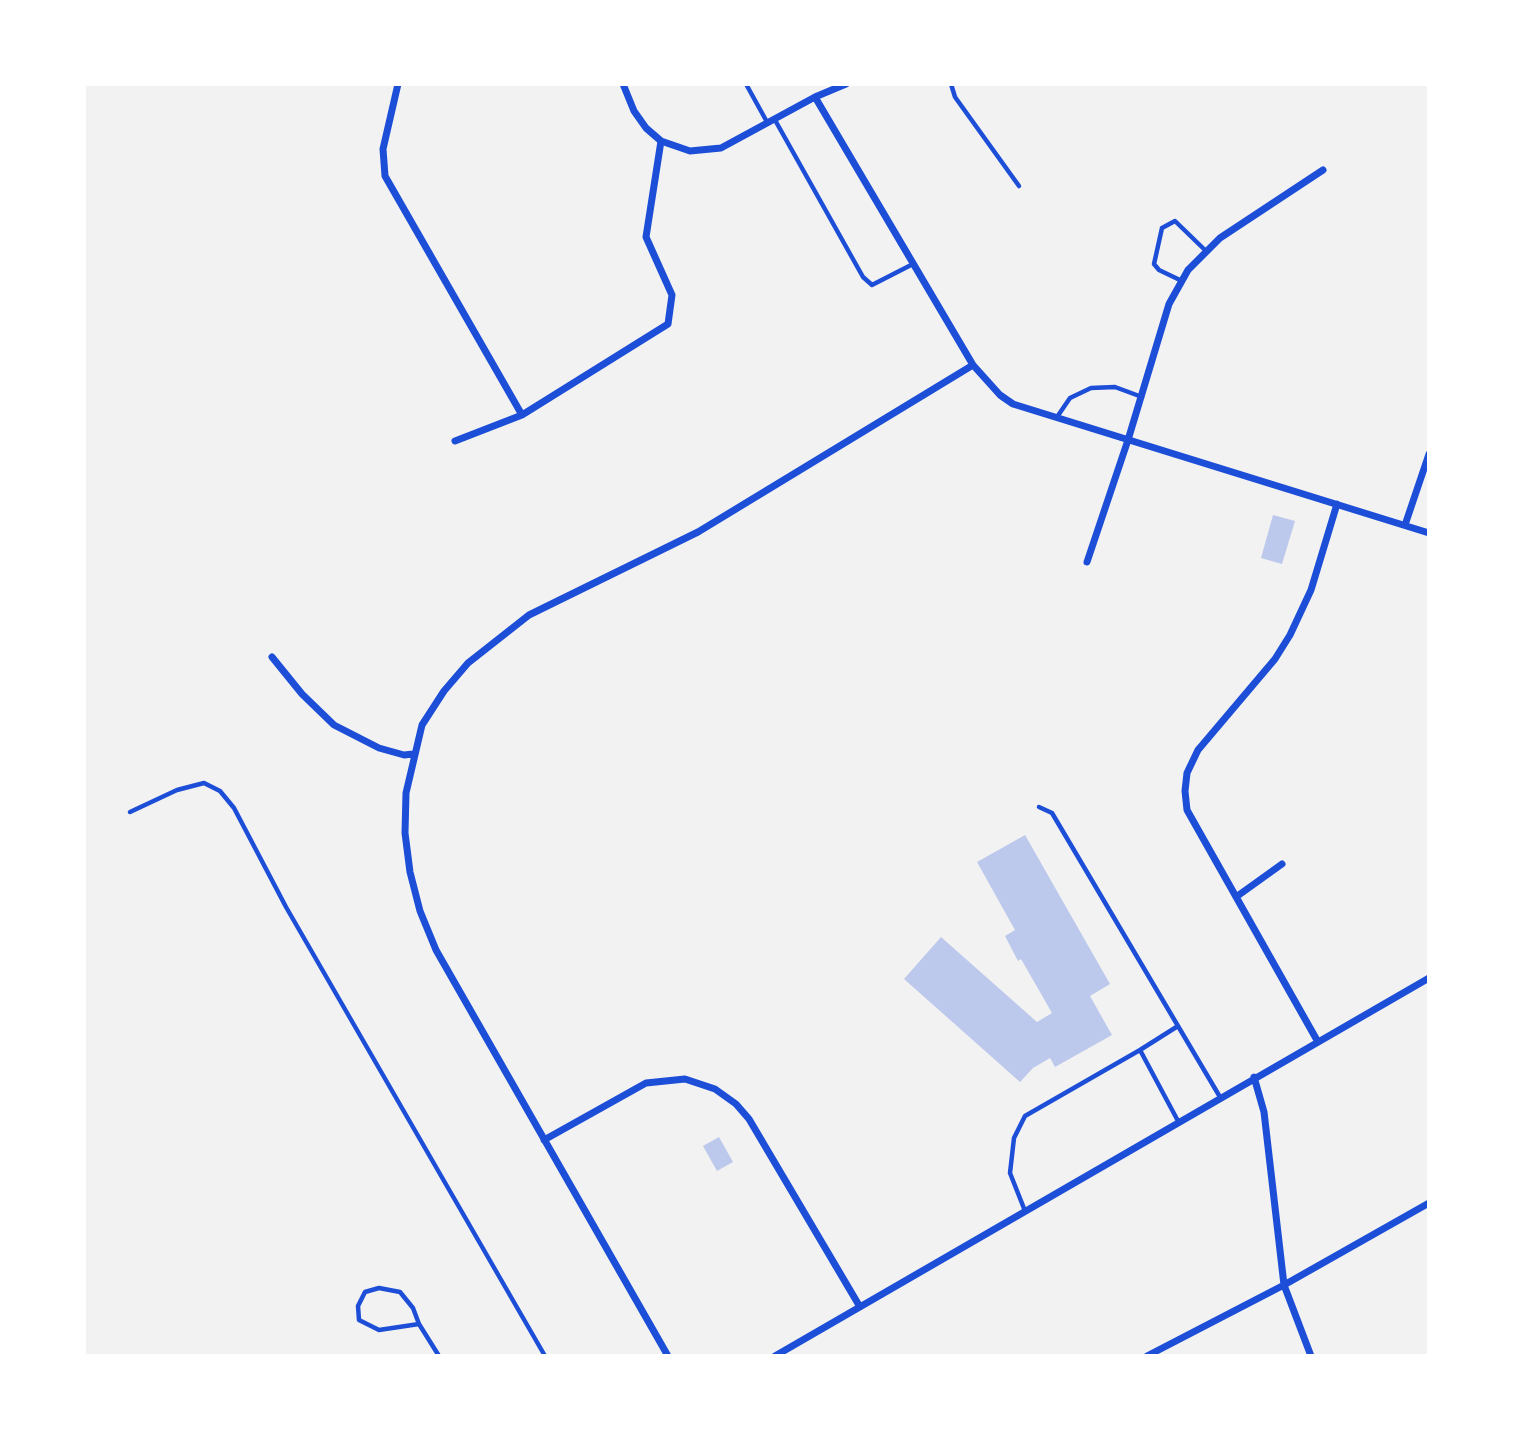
<!DOCTYPE html>
<html>
<head>
<meta charset="utf-8">
<style>
	body { margin:0 }
	#map { position:relative; width:1513px; height:1440px; overflow:hidden; background:#f2f2f2; font-family:"Fira Sans",sans-serif }
	canvas { display:block }
	.frame { position:absolute; inset:0; border:86px solid #fff; pointer-events:none }
</style>
</head>
<body>
<div id="map">
<canvas width="1513" height="1440"></canvas>
<div class="frame"></div>
</div>
<script>
const ctx = document.querySelector('canvas').getContext('2d');
ctx.lineJoin = 'round';
function fillPath(path, color) { ctx.fillStyle = color; ctx.fill(path, 'evenodd'); }
const poly = rows => new Path2D(rows.map(r => 'M' + r).join(''));
function stroke(path, color, width, dash) { ctx.strokeStyle = color; ctx.lineWidth = width; ctx.lineCap = dash ? 'butt' : 'round'; ctx.setLineDash(dash || []); ctx.stroke(path); }
const building = poly([
	[1273,515,1295,521,1282,564,1261,558],
	[1025,835,1110,984,1090,996,1112,1035,1055,1067,1050,1058,1033,1068,1020,1082,904,979,941,937,1037,1022,1052,1013,1021,959,1018,961,1005,936,1015,930,977,862],
	[719,1137,733,1162,717,1171,703,1146]
]);
const service = poly([
	[746,84,767,122],
	[951,84,955,97,1019,186],
	[775,120,863,277,872,285,913,264],
	[1182,281,1159,270,1154,264,1162,228,1175,221,1206,251],
	[1057,417,1070,398,1091,388,1115,387,1142,397],
	[1039,807,1052,813,1220,1097],
	[130,812,177,790,204,783,220,791,234,808,286,907,545,1356],
	[1140,1050,1178,1026],
	[1025,1211,1010,1173,1014,1138,1025,1116,1140,1050,1178,1121],
	[419,1324,413,1308,400,1292,379,1288,365,1292,358,1306,359,1320,379,1330,419,1324,439,1356]
]);
const minor = poly([
	[398,84,383,149,385,176,522,415],
	[623,84,634,111,646,128,661,141,690,151,721,148,815,97,846,84],
	[815,97,973,365,1000,395,1013,404,1429,533],
	[455,441,522,415,668,324,672,295,646,237,661,141],
	[1405,525,1429,454],
	[1087,562,1128,440,1169,304,1188,270,1220,238,1323,170],
	[272,657,302,694,334,725,379,748,404,755,413,754],
	[1236,897,1282,864],
	[1318,1042,1187,810,1185,791,1187,773,1198,750,1275,659,1290,635,1311,590,1337,504],
	[1254,1077,1264,1112,1284,1285,1311,1356],
	[544,1140,646,1083,685,1079,715,1089,736,1104,749,1119,860,1307],
	[668,1356,436,950,420,911,410,872,405,833,406,793,422,725,444,691,468,663,529,615,698,532,973,365],
	[775,1356,1429,978],
	[1147,1356,1284,1285,1429,1203]
]);
fillPath(building, '#bdc9ec');
stroke(service, '#1d4ed8', 4.5);
stroke(minor, '#1d4ed8', 7);
</script>
</body>
</html>
